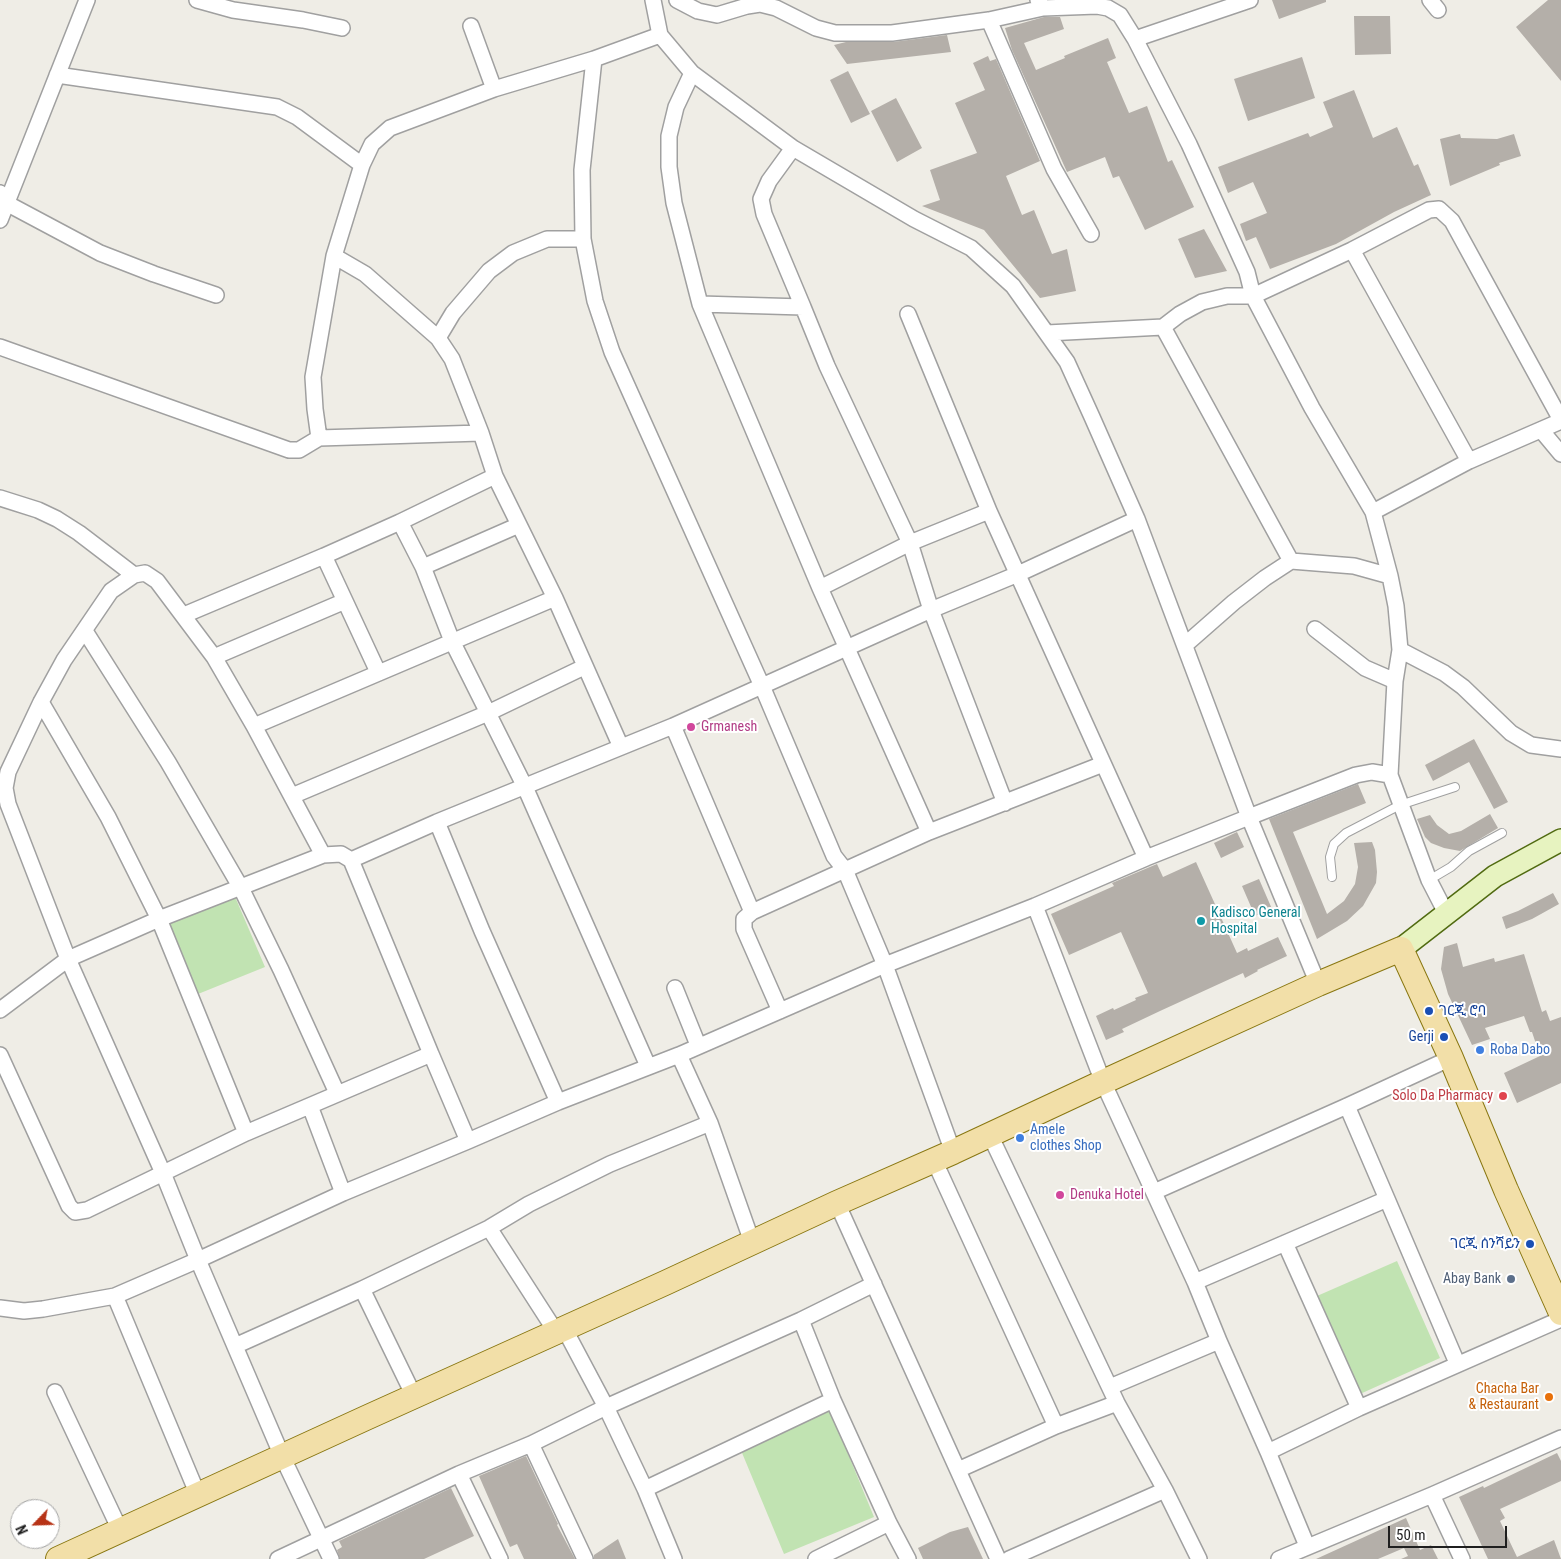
<!DOCTYPE html>
<html>
<head>
<meta charset="utf-8">
<style>
	body { margin:0 }
	#map { position:relative; width:1561px; height:1559px; overflow:hidden; background:#efede6; font-family:"Roboto Condensed",sans-serif }
	canvas { display:block }
	.north { position:absolute; left:10px; top:1499px; width:50px; height:50px; box-sizing:border-box; background:#fff; border:1px solid #a5a5a5; border-radius:50%; rotate:246deg; font-size:14px; font-weight:700; line-height:20px; text-align:center; color:#1f1f1f }
	.north::after { content:''; display:block; margin:auto; width:18px; height:22px; background:#b73316; clip-path:polygon(50% 0,100% 100%,50% 72%,0 100%) }
	.scale { position:absolute; left:1388px; top:1526px; width:119px; height:22px; box-sizing:border-box; border:2px solid #1f1f1f; border-top:0; padding-left:6px; font-size:15px; line-height:18px; white-space:nowrap; color:#1f1f1f; -webkit-text-stroke:4px #fff; paint-order:stroke }
</style>
</head>
<body>
<div id="map">
<canvas width="1561" height="1559"></canvas>
<div class="north">N</div>
<div class="scale">50 m</div>
</div>
<script>
const ctx = document.querySelector('canvas').getContext('2d');
ctx.lineJoin = 'round';
function fillPath(path, color) { ctx.fillStyle = color; ctx.fill(path, 'evenodd'); }
const poly = rows => new Path2D(rows.map(r => 'M' + r).join(''));
function stroke(path, color, width, dash) { ctx.strokeStyle = color; ctx.lineWidth = width; ctx.lineCap = dash ? 'butt' : 'round'; ctx.setLineDash(dash || []); ctx.stroke(path); }
function write(font, color, halo, rows, align = 'center') {
  ctx.font = font + ' "Roboto Condensed","Noto Sans Ethiopic",sans-serif'; ctx.lineWidth = 4; ctx.setLineDash([]); ctx.textBaseline = 'middle'; ctx.strokeStyle = halo; ctx.fillStyle = color; for (const [text, x, y, turn = 0] of rows) {
    ctx.save(); ctx.translate(x, y); ctx.rotate((+turn || 0) * Math.PI / 180); ctx.textAlign = isNaN(turn) ? turn : align; if (halo) ctx.strokeText(text, 0, 0); ctx.fillText(text, 0, 0); ctx.restore();
  }
}
const grass = poly([
	[233,892,265,967,198,994,167,919],
	[1397,1261,1440,1358,1360,1394,1317,1296],
	[830,1410,874,1517,784,1554,740,1448]
]);
const building = poly([
	[1272,0,1326,0,1326,2,1279,19],
	[1548,0,1561,0,1561,81,1516,27],
	[1354,16,1390,16,1391,54,1355,55],
	[1044,17,1060,17,1064,29,1024,43,1036,70,1065,58,1064,56,1108,38,1116,58,1107,62,1129,113,1147,106,1168,162,1172,160,1194,207,1145,230,1119,176,1113,178,1105,157,1067,172,1012,50,1005,28],
	[947,35,951,52,847,64,834,45,846,42,893,42],
	[988,56,990,61,996,59,1040,161,1006,176,1022,215,1034,210,1052,254,1067,249,1076,291,1040,298,984,230,922,206,940,200,930,170,977,153,955,103,985,90,973,63],
	[1302,57,1315,98,1248,121,1234,79],
	[848,71,870,114,851,123,830,80],
	[1354,90,1373,138,1397,127,1414,166,1418,164,1431,195,1394,212,1336,244,1270,269,1256,237,1246,241,1240,224,1267,213,1253,182,1228,193,1218,167,1308,133,1310,137,1333,127,1323,102],
	[896,98,922,148,897,162,871,111],
	[1460,134,1461,138,1497,139,1514,134,1521,156,1499,163,1500,165,1450,186,1440,139],
	[1204,229,1227,271,1195,278,1178,239],
	[1474,739,1508,802,1494,809,1469,762,1433,781,1425,765],
	[1358,784,1366,803,1293,832,1327,914,1344,901,1355,884,1358,867,1354,843,1372,842,1375,850,1377,872,1376,883,1363,906,1347,921,1317,939,1269,819],
	[1490,814,1498,828,1460,851,1444,848,1431,843,1425,837,1417,819,1430,815,1437,825,1449,834,1461,831],
	[1237,832,1244,847,1221,858,1214,843],
	[1196,862,1237,953,1247,948,1248,951,1278,937,1287,956,1257,970,1258,971,1245,978,1243,973,1160,1011,1122,1029,1124,1032,1106,1040,1096,1016,1113,1008,1114,1010,1136,1000,1135,998,1148,993,1121,932,1069,955,1051,914,1114,886,1112,883,1157,864,1163,877],
	[1259,879,1272,909,1255,916,1242,886],
	[1553,893,1559,904,1532,919,1506,929,1502,917,1518,911],
	[1457,943,1463,967,1494,958,1495,962,1524,954,1542,1012,1546,1010,1550,1021,1561,1017,1561,1083,1517,1103,1504,1073,1540,1056,1532,1032,1530,1032,1524,1016,1485,1028,1490,1039,1472,1045,1448,994,1441,969,1444,947],
	[1557,1453,1561,1461,1561,1481,1500,1509,1505,1518,1500,1521,1517,1557,1554,1540,1561,1559,1488,1559,1459,1497,1483,1486,1484,1488],
	[526,1456,558,1524,557,1525,575,1559,524,1559,517,1544,510,1547,479,1476],
	[451,1488,474,1536,424,1559,340,1559,337,1550,342,1547,339,1541],
	[1406,1518,1420,1550,1431,1545,1438,1559,1401,1559,1408,1556,1404,1548,1378,1559,1316,1559],
	[968,1527,983,1559,923,1559,918,1548,950,1532],
	[618,1539,626,1559,594,1559,594,1555]
]);
const lane = poly([
	[1332,877,1330,857,1334,844,1346,833,1400,805,1455,787],
	[1429,880,1451,867,1469,851,1502,833]
]);
const street = poly([
	[197,0,233,10,303,20,342,28],
	[653,0,660,35],
	[677,0,698,11,717,15,747,6,760,4,776,8,816,28,835,33,892,33,989,20,1043,8],
	[1038,0,1043,8,1097,6,1108,8,1120,15,1135,39,1189,144,1247,272,1253,296,1312,408,1373,512],
	[1430,0,1438,10],
	[989,20,1054,169,1091,234],
	[471,26,494,89],
	[1135,39,1250,0],
	[594,59,494,89,390,128,372,144,362,165,334,256,313,377,315,409,319,438,481,433,495,476,555,598,621,747],
	[692,73,676,107,669,136,669,167,674,203,700,304,820,588,929,832],
	[57,75,277,107,297,117,362,165],
	[793,148,769,181,761,199,764,214,803,307],
	[0,193,8,204,100,253,154,274,216,295],
	[0,220,87,0],
	[1352,250,1469,461],
	[334,256,365,274,438,338,452,359,481,433],
	[700,304,803,307,827,366,910,543,931,610,1005,803],
	[908,314,989,511,1146,858],
	[1163,327,1291,561],
	[1047,333,1163,327,1180,314,1202,302,1227,296,1253,296,1352,250,1429,210,1439,209,1452,221,1561,420],
	[438,338,453,313,489,271,513,253,547,239,583,239],
	[0,347,289,450,299,450,319,438],
	[1541,430,1561,454],
	[0,498,38,510,57,519,79,533,134,575],
	[400,522,423,567],
	[519,525,423,567,452,641,525,787,648,1066],
	[1390,576,1373,512,1469,461,1561,421],
	[820,588,910,543,989,511],
	[345,601,324,556,400,522,495,476],
	[184,615,324,556],
	[1315,629,1365,668,1395,681],
	[85,631,168,762,241,888,281,970,337,1093],
	[1185,645,1234,602,1265,578,1291,561,1354,566,1390,576,1396,606,1400,650,1395,681,1390,775,1429,880,1446,913],
	[1400,650,1444,673,1463,687,1511,733,1531,745,1561,749],
	[214,657,345,601,378,672],
	[41,702,108,817,159,919,246,1133],
	[254,726,555,598],
	[673,726,752,912],
	[292,796,488,713,584,667],
	[437,822,482,931,558,1102],
	[323,855,254,726,214,657,157,581,145,573,134,575,111,591,64,660,41,702,8,772,5,788,8,804,68,959,163,1173,198,1260,282,1456,331,1559],
	[1035,906,1103,1082,1195,1282,1219,1341,1268,1452],
	[675,988,698,1045],
	[0,1010,68,959,159,919,323,855,341,854,351,860],
	[780,1011,744,929,744,919,752,912,929,832,1103,764],
	[431,1054,351,860,437,822,673,726,931,610,1018,574,1137,519],
	[0,1055,69,1206,75,1212,87,1210,246,1133,431,1054,468,1141],
	[679,1055,885,965,1035,906,1146,858,1249,817,1318,984],
	[310,1106,343,1193],
	[990,1135,1117,1403,1165,1490],
	[953,1152,885,965,845,870,834,856,762,686,612,352,595,301,583,239,582,170,594,59,660,35,692,73,793,148,914,219,971,248,1013,286,1067,362,1092,417,1137,519,1249,817,1356,775,1372,772,1390,775],
	[934,1160,1056,1426],
	[1154,1192,1347,1106,1451,1058],
	[1387,1199,1457,1363],
	[837,1203,998,1559],
	[489,1228,556,1332],
	[1285,1243,1359,1408],
	[1195,1282,1387,1199,1347,1106],
	[362,1289,414,1396],
	[115,1296,198,1495],
	[0,1308,24,1311,43,1309,115,1296,198,1260,343,1193,468,1141,558,1102,679,1055,710,1123,752,1242],
	[801,1320,833,1400,889,1523,908,1559],
	[564,1328,606,1407,645,1489,674,1559],
	[235,1346,362,1289,489,1228,529,1204,610,1164,710,1123],
	[1110,1387,1219,1341],
	[55,1392,120,1530],
	[531,1444,585,1559],
	[958,1470,1056,1426,1117,1403],
	[459,1474,500,1559],
	[645,1489,833,1400],
	[1432,1495,1462,1559],
	[1307,1546,1268,1452,1359,1408,1561,1319],
	[278,1559,459,1474,531,1444,606,1407,801,1320,874,1284],
	[816,1559,889,1523],
	[1009,1559,1165,1490,1199,1559],
	[1279,1559,1432,1495,1561,1438]
]);
const secondary = poly([
	[1401,949,1495,876,1561,840]
]);
const primary = poly([
	[58,1559,368,1417,665,1283,837,1203,953,1152,1103,1082,1318,984,1401,949,1451,1058,1506,1190,1561,1313]
]);
const markers = [
	[691,727,5,"#d1479c"],
	[1201,921,5,"#0f9aa8"],
	[1429,1011,5,"#1a4fb4"],
	[1444,1037,5,"#1a4fb4"],
	[1480,1050,5,"#3f7fe0"],
	[1503,1096,5,"#e0444e"],
	[1020,1138,5,"#3f7fe0"],
	[1060,1195,5,"#d1479c"],
	[1530,1244,5,"#1a4fb4"],
	[1511,1279,5,"#5c6f8a"],
	[1549,1397,5,"#e8710a"]
];
const hotelNames = [
	["Grmanesh",701,727],
	["Denuka Hotel",1070,1195]
];
const cultureNames = [
	["Kadisco General",1211,913],
	["Hospital",1211,929]
];
const transitNames = [
	["ገርጂ ሮባ",1439,1011,"left"],
	["Gerji",1434,1037],
	["ገርጂ ሰንሻይን",1520,1244]
];
const shopNames = [
	["Roba Dabo",1490,1050],
	["Amele",1030,1130],
	["clothes Shop",1030,1146]
];
const healthNames = [
	["Solo Da Pharmacy",1493,1096]
];
const serviceNames = [
	["Abay Bank",1501,1279]
];
const foodNames = [
	["Chacha Bar",1539,1389],
	["& Restaurant",1539,1405]
];
fillPath(grass, '#c1e3b2');
fillPath(building, '#b4afa9');
stroke(lane, '#a0a0a0', 10);
stroke(street, '#a0a0a0', 18);
stroke(secondary, '#516b11', 24);
stroke(primary, '#897711', 26);
stroke(lane, '#fff', 8);
stroke(street, '#fff', 15);
stroke(secondary, '#e7f3c0', 21);
stroke(primary, '#f2dfa8', 24);
for (const [x, y, r, color] of markers) { const dot = new Path2D(); dot.arc(x, y, r, 0, 2 * Math.PI); ctx.fillStyle = color; ctx.fill(dot); stroke(dot, '#fff', 2); }
write('14px', '#b23c85', '#fff', hotelNames, 'left');
write('14px', '#0d838f', '#fff', cultureNames, 'left');
write('14px', '#164399', '#fff', transitNames, 'right');
write('14px', '#366cbe', '#fff', shopNames, 'left');
write('14px', '#be3a42', '#fff', healthNames, 'right');
write('14px', '#4e5e75', '#fff', serviceNames, 'right');
write('14px', '#c56008', '#fff', foodNames, 'right');
</script>
</body>
</html>
